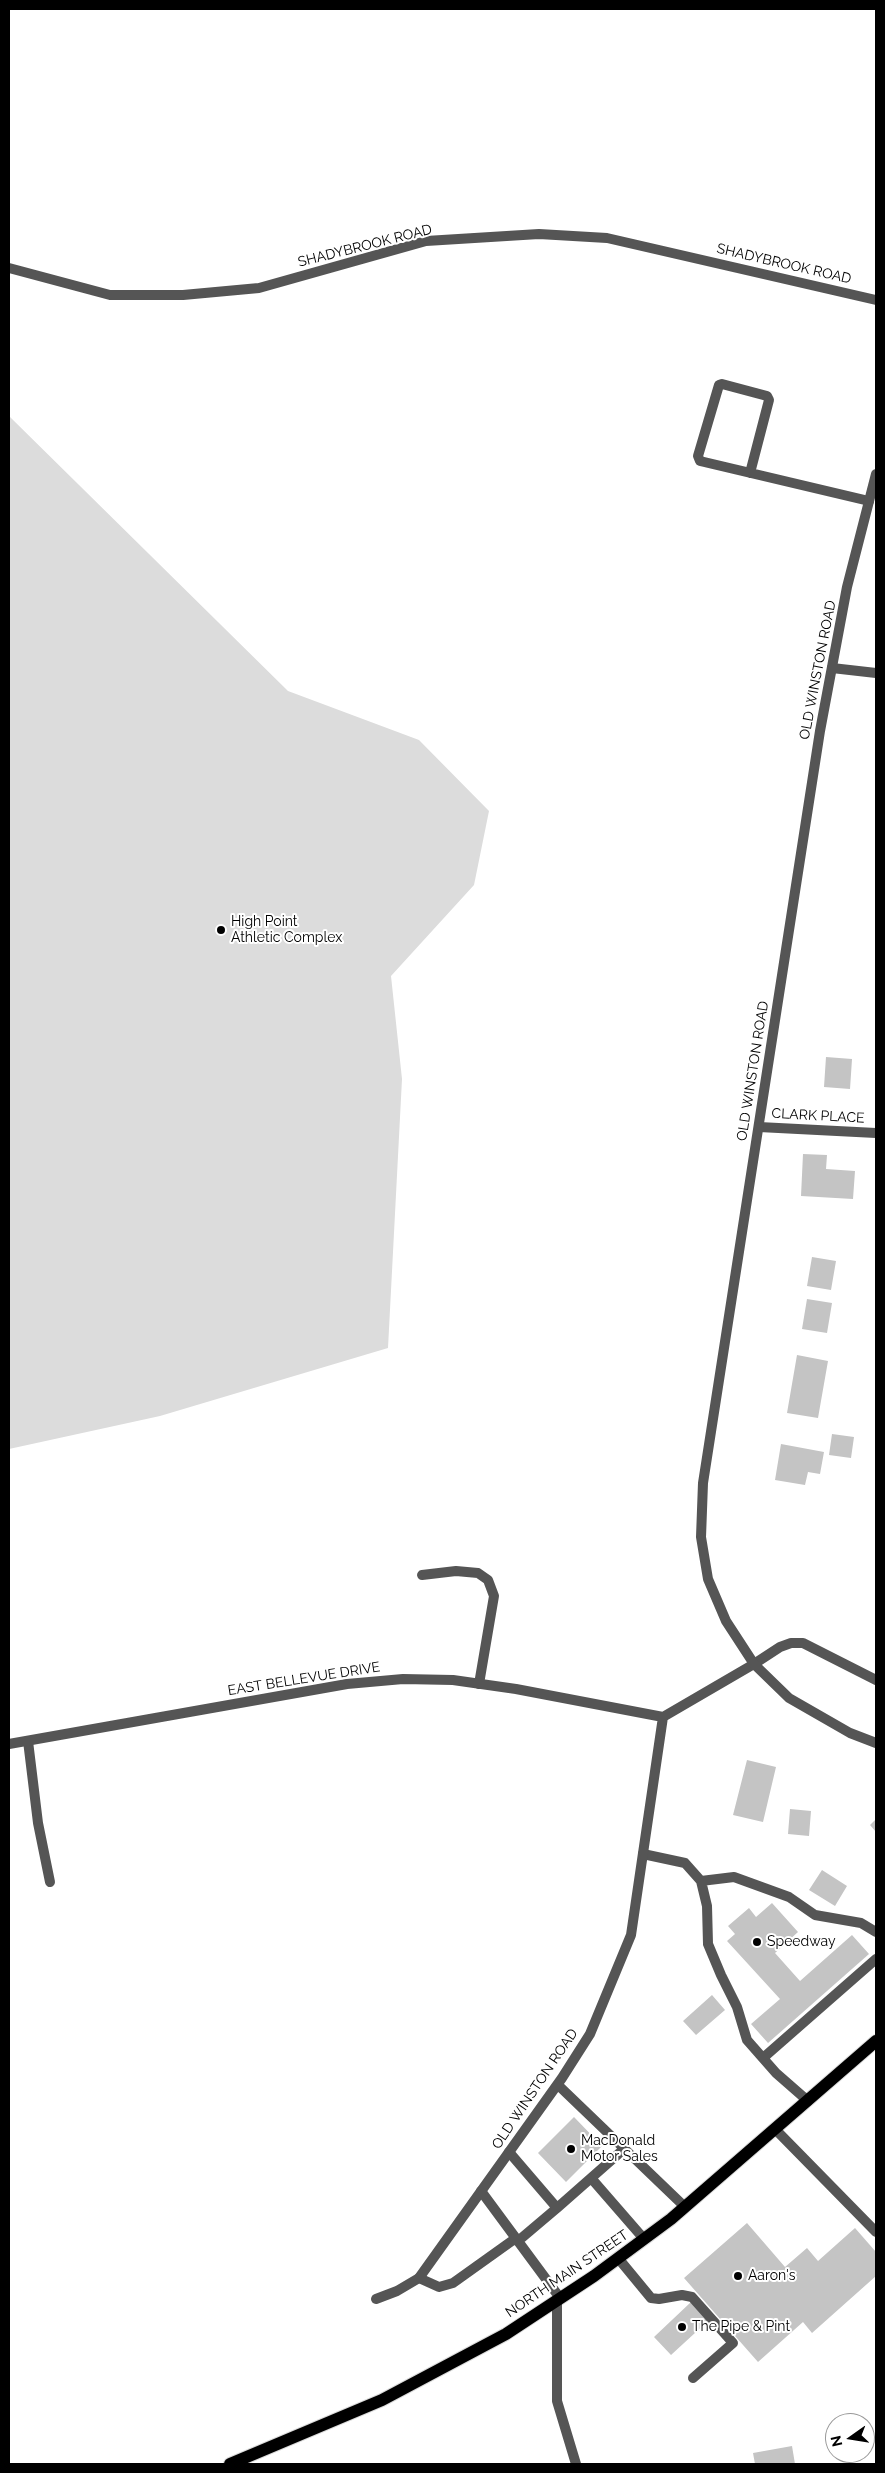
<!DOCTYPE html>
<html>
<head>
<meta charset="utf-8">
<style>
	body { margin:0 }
	#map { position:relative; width:885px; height:2473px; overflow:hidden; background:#fff; font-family:Raleway,sans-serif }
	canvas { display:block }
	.frame { position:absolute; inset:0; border:10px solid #000; pointer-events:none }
	.north { position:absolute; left:825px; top:2413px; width:50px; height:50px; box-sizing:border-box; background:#fff; border:1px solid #999; border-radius:50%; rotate:257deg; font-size:14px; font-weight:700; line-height:20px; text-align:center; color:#000 }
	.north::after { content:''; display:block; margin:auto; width:18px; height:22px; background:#000; clip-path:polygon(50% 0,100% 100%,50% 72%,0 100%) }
</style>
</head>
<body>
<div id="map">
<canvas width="885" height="2473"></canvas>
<div class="frame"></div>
<div class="north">N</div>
</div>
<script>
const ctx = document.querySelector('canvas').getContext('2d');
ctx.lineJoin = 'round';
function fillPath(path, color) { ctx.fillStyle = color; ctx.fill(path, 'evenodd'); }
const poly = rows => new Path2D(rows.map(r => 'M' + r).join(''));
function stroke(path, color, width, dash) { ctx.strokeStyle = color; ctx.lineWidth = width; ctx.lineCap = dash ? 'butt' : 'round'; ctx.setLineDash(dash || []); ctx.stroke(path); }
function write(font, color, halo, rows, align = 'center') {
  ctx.font = font + ' Raleway,sans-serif'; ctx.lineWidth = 4; ctx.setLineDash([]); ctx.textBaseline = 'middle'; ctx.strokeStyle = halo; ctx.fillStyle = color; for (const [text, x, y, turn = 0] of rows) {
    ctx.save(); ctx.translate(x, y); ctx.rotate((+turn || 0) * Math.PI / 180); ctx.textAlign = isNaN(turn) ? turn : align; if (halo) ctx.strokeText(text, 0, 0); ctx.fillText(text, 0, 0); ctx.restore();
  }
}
const green = poly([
	[9,416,288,691,419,740,489,811,474,885,391,976,402,1079,388,1348,160,1416,9,1449]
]);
const building = poly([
	[826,1057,852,1059,850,1089,824,1087],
	[803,1154,827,1155,826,1169,855,1171,853,1199,801,1196],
	[812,1257,836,1261,831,1290,807,1286],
	[807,1299,832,1303,827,1333,802,1329],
	[797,1355,828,1361,818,1418,787,1413],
	[832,1434,854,1437,851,1458,829,1455],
	[781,1444,824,1452,820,1474,808,1472,805,1485,775,1480],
	[747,1760,776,1767,763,1822,733,1815],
	[790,1809,811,1811,809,1836,788,1834],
	[876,1819,876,1832,870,1825],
	[822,1870,847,1886,835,1906,809,1890],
	[772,1903,798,1932,775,1953,800,1981,852,1935,869,1954,768,2043,751,2024,780,1999,727,1941,735,1934,728,1926,749,1908,756,1917],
	[712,1995,725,2010,696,2035,683,2021],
	[574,2117,602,2146,566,2182,538,2153],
	[747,2223,785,2267,807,2248,818,2261,855,2228,876,2252,876,2276,812,2333,803,2322,758,2362,684,2278],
	[691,2302,708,2321,671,2355,654,2337],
	[792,2446,795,2464,755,2464,753,2453]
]);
const service = poly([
	[750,473,769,400,767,396,722,384,719,385,698,456,700,461,869,501],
	[422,1575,456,1571,478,1573,488,1580,494,1596,479,1684],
	[754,1664,780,1647,791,1643,803,1643,876,1680],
	[28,1741,38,1823,50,1882],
	[643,1854,685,1863,701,1881,707,1906,708,1944,721,1975,737,2007,747,2040,776,2073,808,2101],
	[701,1881,734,1877,789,1897,815,1915,861,1923,876,1932],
	[763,2058,876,1959],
	[558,2085,685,2207],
	[775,2129,876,2232],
	[509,2152,557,2208,518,2241],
	[591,2178,644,2239],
	[481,2191,560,2298],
	[557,2208,624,2149],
	[618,2258,651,2298,659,2299,682,2295,692,2297,733,2343,693,2378],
	[419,2278,439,2287,453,2283,516,2238],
	[557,2300,557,2401,576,2464]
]);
const minor = poly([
	[9,268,110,295,183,295,259,288,426,241,539,234,607,238,876,300],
	[832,668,876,673],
	[759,1127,876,1133],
	[9,1744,347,1684,403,1679,453,1680,516,1689,663,1717],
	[376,2299,397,2291,419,2278,562,2078,590,2034,631,1935,663,1717,754,1664]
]);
const tertiary = poly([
	[876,474,847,587,820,731,703,1483,701,1537,708,1579,726,1621,754,1664,789,1698,850,1733,876,1743]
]);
const primary = poly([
	[230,2464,382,2400,506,2334,594,2276,671,2219,876,2041]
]);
const markers = [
	[221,930,5,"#000"],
	[757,1942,5,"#000"],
	[571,2149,5,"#000"],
	[738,2276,5,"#000"],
	[682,2327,5,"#000"]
];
const streetNames = [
	["SHADYBROOK ROAD",365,246,-14],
	["SHADYBROOK ROAD",784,264,13],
	["OLD WINSTON ROAD",818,670,-79],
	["OLD WINSTON ROAD",753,1071,-81],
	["CLARK PLACE",818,1116,3],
	["EAST BELLEVUE DRIVE",304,1679,-9],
	["OLD WINSTON ROAD",535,2089,-56],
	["NORTH MAIN STREET",567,2274,-34]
];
const poiNames = [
	["High Point",231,922],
	["Athletic Complex",231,938],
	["Speedway",767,1942],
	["MacDonald",581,2141],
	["Motor Sales",581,2157],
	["Aaron's",748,2276],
	["The Pipe & Pint",692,2327]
];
fillPath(green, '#dcdcdc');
fillPath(building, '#c4c4c4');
stroke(primary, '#dbdbdb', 14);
stroke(service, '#555', 10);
stroke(minor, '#555', 10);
stroke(tertiary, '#555', 10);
stroke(primary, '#000', 12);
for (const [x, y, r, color] of markers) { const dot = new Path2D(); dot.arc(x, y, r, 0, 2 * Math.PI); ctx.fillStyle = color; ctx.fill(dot); stroke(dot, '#fff', 2); }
write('14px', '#000', '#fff', streetNames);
write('14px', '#000', '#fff', poiNames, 'left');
</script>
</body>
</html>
